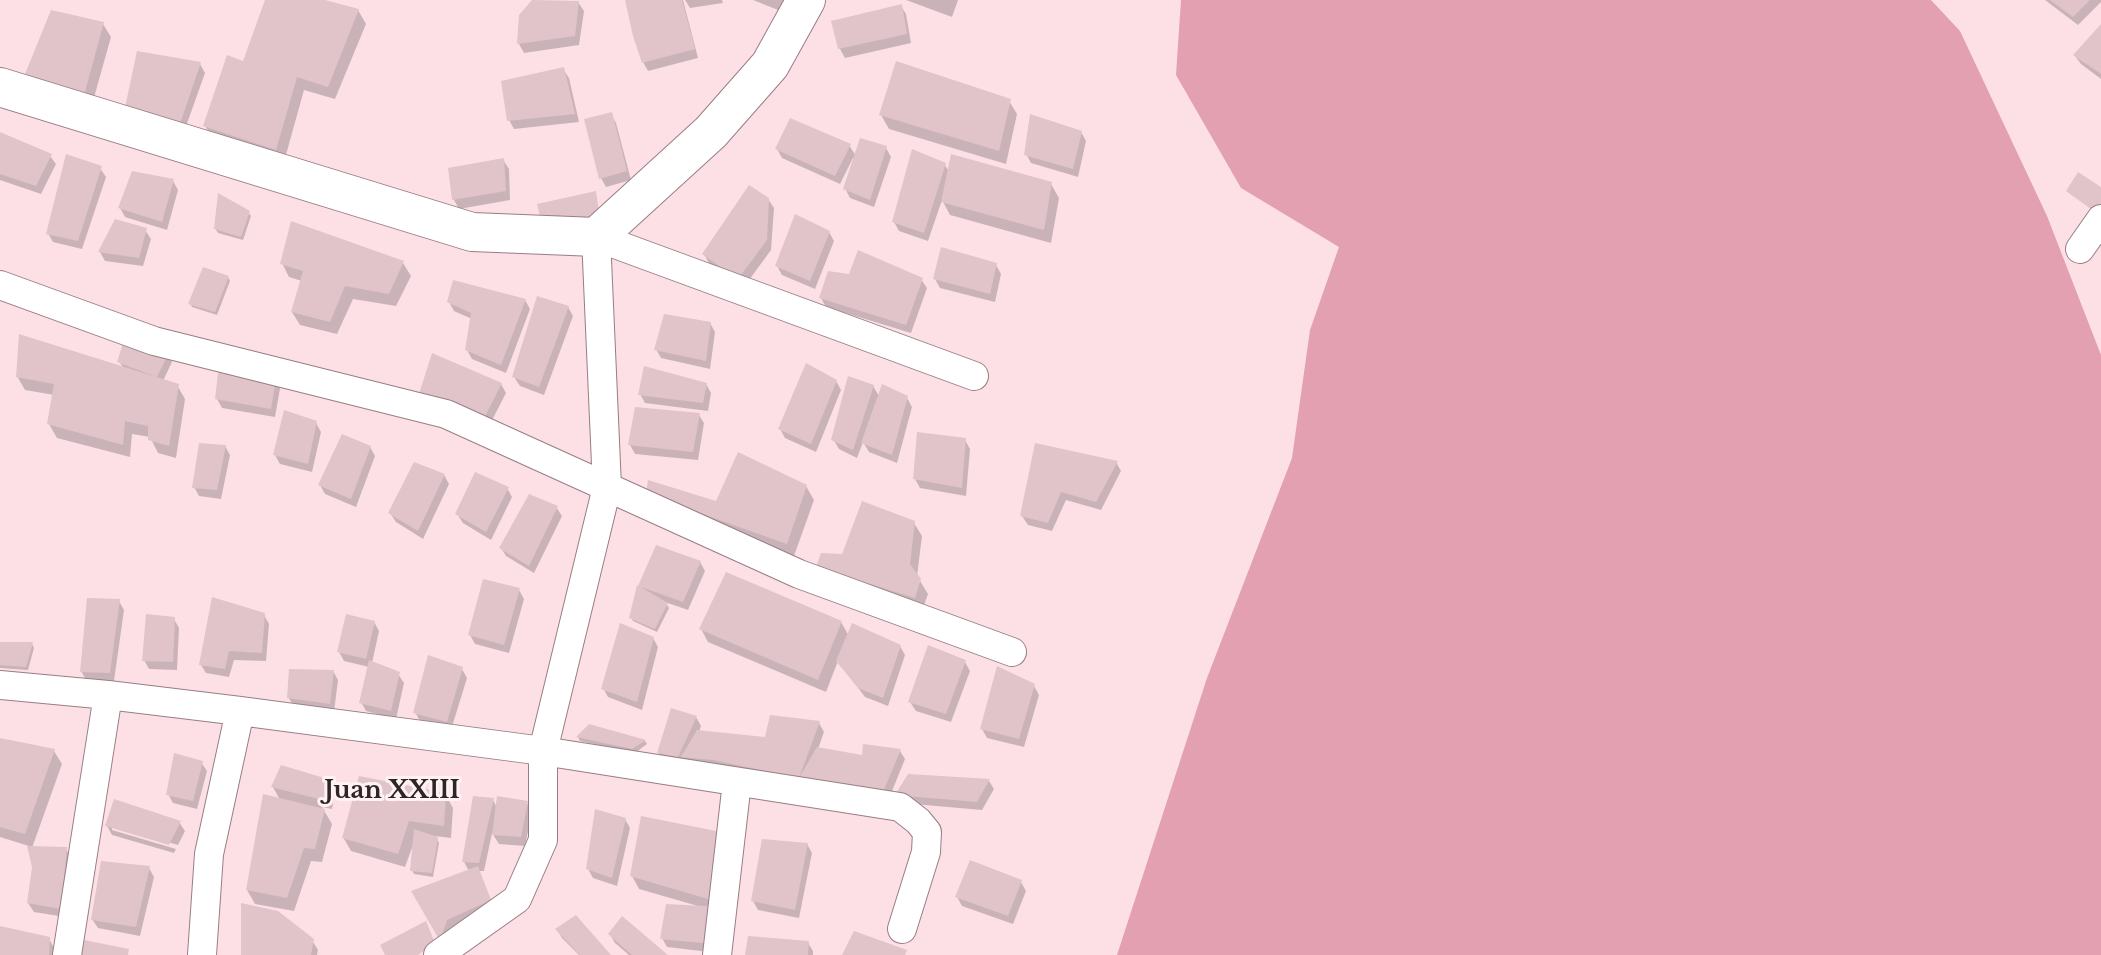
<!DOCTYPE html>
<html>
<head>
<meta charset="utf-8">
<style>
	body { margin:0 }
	canvas { display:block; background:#fce0e6 }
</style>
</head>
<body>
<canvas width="2101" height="955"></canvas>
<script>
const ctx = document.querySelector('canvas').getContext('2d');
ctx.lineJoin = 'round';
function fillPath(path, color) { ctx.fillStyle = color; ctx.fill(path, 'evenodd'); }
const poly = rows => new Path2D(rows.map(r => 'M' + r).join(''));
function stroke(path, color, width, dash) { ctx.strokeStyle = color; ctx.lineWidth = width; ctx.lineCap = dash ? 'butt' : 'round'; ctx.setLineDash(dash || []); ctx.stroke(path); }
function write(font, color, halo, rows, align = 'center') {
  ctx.font = font + ' "Libre Baskerville",serif'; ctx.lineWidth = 6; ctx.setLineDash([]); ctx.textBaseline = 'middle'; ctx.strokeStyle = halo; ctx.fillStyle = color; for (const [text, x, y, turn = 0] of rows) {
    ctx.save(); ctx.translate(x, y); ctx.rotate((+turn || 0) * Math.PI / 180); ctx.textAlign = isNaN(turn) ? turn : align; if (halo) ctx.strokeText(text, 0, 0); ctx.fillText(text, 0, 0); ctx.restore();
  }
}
const green = poly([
	[1181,0,1931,0,1960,31,2047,216,2101,355,2101,955,1117,955,1207,678,1292,458,1310,330,1339,247,1241,188,1176,75]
]);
const shadow = poly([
	[267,0,318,0,358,10,366,24,335,99,304,90,284,162,213,139,205,126,245,63],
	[628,0,683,0,698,58,648,71,643,62],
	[685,0,722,0,723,3,690,8],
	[753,0,803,0,798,18],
	[906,0,958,0,952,17],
	[2045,0,2101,0,2101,2,2078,25],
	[578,2,584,11,579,45,524,53,519,44,521,16],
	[901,6,906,14,911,43,845,58,840,49,834,22],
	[52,12,103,24,111,37,90,112],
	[2101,26,2101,79,2081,64,2075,56],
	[200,64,205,73,184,132,131,120],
	[563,69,569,78,579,122,514,129,509,120],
	[1009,101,1017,114,1006,164,889,129,881,115],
	[611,114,616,123,631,180,606,187,601,178],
	[1081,132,1086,141,1078,177,1031,163,1026,154],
	[0,134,50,156,56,164,41,194,0,180],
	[849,145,856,156,886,148,891,157,874,207,850,198,845,188,855,158,853,158,840,184,782,158,777,149],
	[503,160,509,169,510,200,459,209,454,200,450,169],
	[945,165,949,172,1051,184,1059,198,1051,243,950,215,942,200,928,241,899,231,894,222],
	[100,168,106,177,82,249,53,242,48,233],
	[173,181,178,190,167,230,125,217,120,208],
	[768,199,774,208,771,250,744,287,709,263,704,254],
	[248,212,251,216,243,240,218,233,215,228],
	[293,223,403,263,411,276,396,306,353,299,337,334,300,325,292,312,302,281,289,277,282,263],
	[145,230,151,239,143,266,105,261,100,252],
	[829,232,834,241,815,289,782,275,777,266],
	[996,265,1001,274,995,302,940,288,935,279],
	[850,276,921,279,927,288,911,333,826,307,821,298],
	[228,277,230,281,217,315,192,307,190,303],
	[525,300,530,309,506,373,472,359,467,350,472,319,454,311,449,302],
	[568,307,573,316,544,395,520,386,514,377],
	[710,323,715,332,710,369,661,358,656,349],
	[167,353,172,362,163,381,177,385,185,399,176,458,158,453,150,437,132,434,130,457,57,438,49,424,54,395,25,390,17,376,124,369,119,361],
	[836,381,841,390,816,452,785,438,780,429],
	[281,383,275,417,222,408,217,399],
	[501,384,506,393,487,430,424,409],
	[706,384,711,393,708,411,645,403,640,394],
	[873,386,879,396,907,398,912,407,897,463,869,452,863,442,857,458,839,449,833,439],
	[699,415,704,423,698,460,635,454,630,445],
	[316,423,321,432,312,472,280,464,275,455],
	[965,440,970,449,966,496,920,488,915,479],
	[1037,445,1116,462,1121,471,1101,510,1066,500,1052,531,1028,525,1022,516],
	[225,446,230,455,221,499,199,496,194,487],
	[370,447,375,456,356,507,325,494,320,485],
	[444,475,449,484,423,539,396,522,390,513],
	[806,486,814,500,794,556,656,507,717,503],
	[507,488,512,497,491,540,463,523,457,514],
	[556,507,562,516,534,573,506,556,501,548],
	[914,523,922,536,917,576,928,594,922,611,825,580,843,556],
	[700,562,705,571,688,610,665,602,669,608,657,632,633,621,631,617,643,591,640,586],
	[519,590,524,599,509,653,475,644,470,635],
	[119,601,124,610,114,681,86,680,81,671],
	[264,615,269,624,266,661,234,660,229,677,206,673,201,665],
	[174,619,179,628,177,670,149,669,144,660],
	[374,622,379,631,372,663,398,674,404,683,396,719,366,711,361,702,369,667,344,661,339,652],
	[841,622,849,636,900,646,905,655,888,706,865,697,838,661,826,692,708,642,701,629],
	[653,638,658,647,642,710,608,697,603,688],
	[0,643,32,644,34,648,28,670,0,668],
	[965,662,970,671,951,722,916,711,910,702],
	[462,669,467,678,451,730,420,721,415,712],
	[333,671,338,680,334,712,294,706,288,697],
	[1034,686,1039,695,1024,747,987,738,982,729],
	[696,717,701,726,699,732,767,739,819,723,824,732,818,749,863,757,864,746,900,751,905,759,888,801,720,769,717,764,685,761,664,762,659,753],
	[590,726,645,741,647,744,635,753,580,741,578,737],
	[0,740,54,751,62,764,32,848,66,849,71,858,65,917,34,912,28,903,34,867,29,846,0,837],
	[201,762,207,771,197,809,173,803,168,794],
	[989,781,994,789,982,810,902,803,897,795],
	[329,782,335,791,332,809,322,807,332,824,322,862,311,861,294,911,255,904,247,890,280,800,273,787],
	[445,794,453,808,451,838,435,836,439,843,433,877,414,874,412,870,413,845,405,867,351,851,343,837],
	[493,800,497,808,527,803,532,812,525,846,499,844,492,833,484,871,479,871,495,910,446,947,414,892,469,871,464,862],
	[643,818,726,918,718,953,667,947,662,938,698,906,639,889,632,876],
	[625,819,630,828,617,886,593,878,588,869],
	[179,822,185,831,178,845,112,826,112,830,176,849,174,853,112,835,107,826],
	[807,844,812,853,799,918,758,910,753,901],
	[149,868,154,877,140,936,98,928,92,919],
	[1021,882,1026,891,1013,924,962,906,957,897],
	[0,927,49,939,54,948,54,955,0,955],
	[557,930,609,955,579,955,562,938],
	[610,934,666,955,629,955,615,943],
	[312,940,318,950,317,955,243,955],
	[808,943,813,951,813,955,747,955]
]);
const building = poly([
	[265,0,325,0,359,9,328,87,297,77,276,150,203,126,227,55,243,61],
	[532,0,579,1,575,36,517,44,519,15],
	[625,0,682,0,695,49,642,63,633,36],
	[2050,0,2090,0,2073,17],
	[902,4,907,34,838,49,831,21],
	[51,10,104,22,83,99,23,79],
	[2101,24,2101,74,2073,55],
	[137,51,201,62,180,124,124,112],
	[896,61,1011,99,999,151,879,115],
	[564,67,575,114,507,121,501,81],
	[612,112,627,171,599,179,584,119],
	[1030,114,1082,131,1073,169,1024,155],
	[790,118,851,144,835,176,775,149],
	[0,132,52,154,36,186,0,174],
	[860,138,887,146,870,200,843,189],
	[912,149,946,163,924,233,892,222],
	[66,154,102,166,78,241,46,234],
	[951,154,1052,182,1044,230,941,202],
	[504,158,506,191,452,200,448,168],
	[132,171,174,179,162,222,118,208],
	[2078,172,2101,187,2101,212,2099,215,2066,191],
	[749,185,769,198,767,240,738,279,702,254],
	[596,191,600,219,544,233,537,204],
	[218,193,250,211,241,237,214,229],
	[795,214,830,231,810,281,775,266],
	[115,219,147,228,139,258,98,252],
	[291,221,404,261,389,294,345,286,330,322,291,312,303,271,280,264],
	[941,247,997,263,990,294,933,279],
	[858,250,923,278,906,325,819,298,828,271,849,274],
	[203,267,229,276,215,312,188,304],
	[453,280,526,299,501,365,465,350,471,313,447,302],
	[537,296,569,306,539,387,512,377],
	[664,314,711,322,706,361,654,350],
	[19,334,179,384,169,446,148,440,148,426,125,421,123,445,47,424,54,384,16,377],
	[126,334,169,352,157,377,117,362],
	[432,353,502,383,482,422,417,400],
	[806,363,837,380,811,444,778,429],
	[219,365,277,373,271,409,215,399],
	[644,366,707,383,703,403,638,395],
	[848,376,874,385,853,450,831,440],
	[882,384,908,396,892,455,861,443],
	[635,407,700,413,693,452,628,445],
	[284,410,317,421,308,464,273,455],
	[917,432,966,438,962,488,913,479],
	[342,434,371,446,351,499,318,485],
	[199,443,226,445,217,490,192,488],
	[1035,443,1118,461,1096,502,1061,492,1048,523,1020,516],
	[738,452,807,485,787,544,646,494,648,480,716,501],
	[414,462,445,474,418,531,388,513],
	[475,472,509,487,486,532,455,514],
	[529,494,558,506,529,566,499,548],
	[862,501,915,521,910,564,921,579,915,598,816,567,821,553,842,554],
	[656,545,701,561,683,602,638,586],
	[726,572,842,621,818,680,699,629],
	[483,579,520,588,504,645,468,635],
	[637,585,668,603,655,629,629,618],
	[212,597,265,613,262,653,229,651,225,669,199,665],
	[87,598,120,599,110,673,80,672],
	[146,614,175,617,173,662,142,661],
	[346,614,375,621,366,659,337,652],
	[620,623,654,637,637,702,601,689],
	[852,623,901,645,883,698,858,688,836,661],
	[0,642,33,642,26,667,0,665],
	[928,645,966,660,946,714,908,702],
	[428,655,463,667,447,722,413,713],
	[369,660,400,672,391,711,359,703],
	[997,666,1035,684,1019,739,980,729],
	[289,669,334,670,330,704,287,698],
	[671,708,697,716,678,757,657,753],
	[770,715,820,721,799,778,817,747,862,755,863,744,901,749,883,792,799,778,713,760,681,757,697,730,765,737],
	[589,724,646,740,632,749,576,737],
	[0,738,55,749,25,834,0,827],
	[174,753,203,761,193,801,166,795],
	[281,765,331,780,327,801,271,787],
	[908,774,990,779,977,802,895,795],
	[359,776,446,793,444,826,409,821,398,854,342,838],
	[263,794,325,809,315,849,304,848,287,898,246,890],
	[473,796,494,798,479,863,462,862],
	[497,796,528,801,521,837,492,835],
	[114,799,181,821,169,845,105,826],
	[595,809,626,818,612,878,586,869],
	[641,816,731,834,718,902,630,876],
	[414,829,438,837,432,873,410,871],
	[762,839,808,843,795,910,751,901],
	[27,846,67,847,61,909,27,903,32,867],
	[970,860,1022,880,1008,916,955,897],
	[101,861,150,866,136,927,91,920],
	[478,866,491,900,447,920,440,941,411,891],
	[241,903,278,911,314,939,311,955,241,955],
	[666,904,722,907,714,944,660,939],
	[576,915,611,955,580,955,555,929],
	[622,916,668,955,632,955,608,934],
	[426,921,435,943,418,955,385,955,380,945],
	[0,926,50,937,49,955,0,955],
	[854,931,907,950,905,955,842,955],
	[748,936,809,941,808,955,745,955],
	[79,939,129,949,128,955,78,955]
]);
const minor = poly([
	[2080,249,2101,219],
	[0,285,154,341,446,414,799,574,1012,652],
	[0,685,108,695,240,711,543,751,900,807,918,821,927,832,926,852,902,929],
	[67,955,108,695],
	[202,955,209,854,240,711],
	[438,955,517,899,543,840,543,751,607,487,596,237,974,376],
	[717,955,737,782]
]);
const secondary = poly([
	[0,87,472,232,596,237,711,132,770,65,806,0]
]);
const neighbourhoodNames = [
	["Juan XXIII",392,791]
];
fillPath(green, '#e2a0b0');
fillPath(shadow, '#0003');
fillPath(building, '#e0c4ca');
stroke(minor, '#987e84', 30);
stroke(secondary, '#987e84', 40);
stroke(minor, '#fff', 28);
stroke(secondary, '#fff', 38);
write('bold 24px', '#2f2527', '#fef2f4', neighbourhoodNames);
</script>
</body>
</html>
